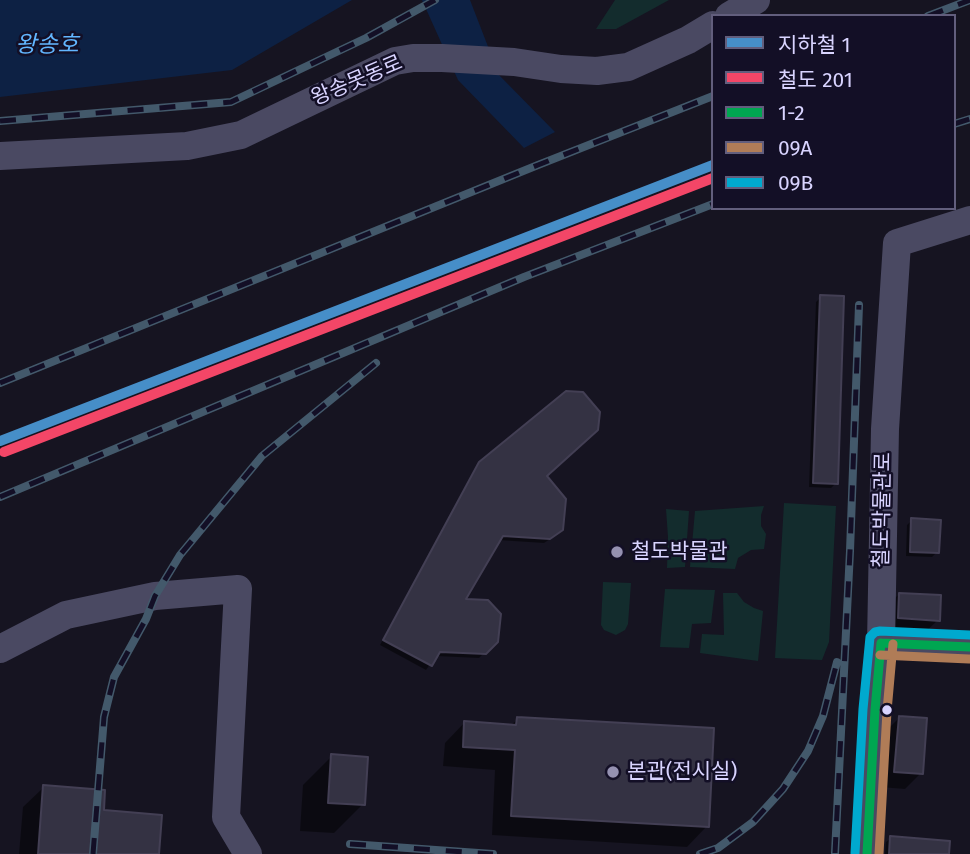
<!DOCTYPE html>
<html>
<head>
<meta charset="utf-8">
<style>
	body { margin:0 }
	#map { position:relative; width:970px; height:854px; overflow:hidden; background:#161421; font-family:"Fira Sans","Noto Sans KR",sans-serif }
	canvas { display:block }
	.legend { position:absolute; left:711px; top:14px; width:245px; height:196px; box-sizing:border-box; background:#130f26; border:2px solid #625e7d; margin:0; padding:9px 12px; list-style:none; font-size:21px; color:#d9d4ff }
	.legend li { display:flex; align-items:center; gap:14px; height:35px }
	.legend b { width:35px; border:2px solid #625e7d }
</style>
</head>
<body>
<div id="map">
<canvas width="970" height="854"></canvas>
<ul class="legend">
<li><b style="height:9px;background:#468ec8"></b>지하철 1</li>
<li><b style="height:9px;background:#f34667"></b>철도 201</li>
<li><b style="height:9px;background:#00a651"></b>1-2</li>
<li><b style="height:9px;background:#b07c57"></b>09A</li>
<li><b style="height:9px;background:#00a9ce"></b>09B</li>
</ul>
</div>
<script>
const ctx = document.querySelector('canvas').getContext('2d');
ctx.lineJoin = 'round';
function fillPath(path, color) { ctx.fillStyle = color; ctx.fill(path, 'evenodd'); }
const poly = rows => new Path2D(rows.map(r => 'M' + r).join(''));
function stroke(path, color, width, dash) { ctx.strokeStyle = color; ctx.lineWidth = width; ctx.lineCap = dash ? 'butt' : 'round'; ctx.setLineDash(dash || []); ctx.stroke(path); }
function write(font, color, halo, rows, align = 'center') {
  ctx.font = font + ' "Fira Sans","Noto Sans KR",sans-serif'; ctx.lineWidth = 5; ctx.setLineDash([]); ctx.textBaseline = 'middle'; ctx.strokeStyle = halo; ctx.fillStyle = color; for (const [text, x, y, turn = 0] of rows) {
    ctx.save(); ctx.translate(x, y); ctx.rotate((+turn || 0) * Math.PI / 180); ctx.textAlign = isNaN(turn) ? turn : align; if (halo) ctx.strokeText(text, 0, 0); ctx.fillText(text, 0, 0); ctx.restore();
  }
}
const green = poly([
	[615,0,669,0,616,29,596,29],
	[784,503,836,506,829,642,822,660,775,658],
	[764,506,761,515,761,526,766,534,764,549,751,550,738,558,735,569,690,567,695,511],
	[666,509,689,511,685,567,667,568,668,537],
	[603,582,631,583,628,624,625,630,616,635,604,630,601,625],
	[665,589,715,590,711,623,692,624,689,648,660,647],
	[723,593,737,593,744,602,754,608,763,611,758,661,700,653,702,634,724,635]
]);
const water = poly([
	[0,0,352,0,232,70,0,97],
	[422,0,470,0,499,75,555,132,524,148,458,80]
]);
const shadow = poly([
	[821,297,836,483,831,488,809,487,816,302],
	[480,463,545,476,556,535,544,543,498,540,463,600,496,641,479,658,436,656,426,670,380,645,475,469],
	[912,520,937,552,932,557,906,556,907,525],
	[899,594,938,620,917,640,878,638,879,615],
	[900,717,921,773,905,789,880,787,884,733],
	[518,719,707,826,687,847,492,835,495,770,443,766,445,743,465,722,510,726],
	[332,756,363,804,334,833,300,831,303,785],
	[44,787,102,812,157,854,19,854,23,807],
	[891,838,915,854,885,854,886,842]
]);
const building = poly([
	[820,295,844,296,838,484,813,483,820,295],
	[566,391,583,392,600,412,598,430,547,476,566,499,563,530,550,539,503,536,466,599,488,600,501,614,498,642,486,654,440,652,432,666,383,640,479,462,566,391],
	[911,518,941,520,939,553,910,552,911,518],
	[899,593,941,595,940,621,898,618,899,593],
	[899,716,927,718,923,774,894,772,899,716],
	[517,717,714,728,709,827,511,816,515,750,463,747,464,721,516,725,517,717],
	[331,754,368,757,365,805,328,803,331,754],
	[43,785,105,790,104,810,162,815,159,854,38,854,43,785],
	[890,836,950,841,949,854,889,854,890,836]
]);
const minor = poly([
	[729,16,756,0],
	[0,156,187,146,241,135,395,61,413,58,442,58,514,62,561,69,597,71,628,67,688,40,713,25],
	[881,643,970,647],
	[0,649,66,615,155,596,238,589,226,817,248,854],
	[867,854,875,710,881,643,885,429,897,243,970,220]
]);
const rail = poly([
	[928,16,970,0],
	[0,121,231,102,366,38,435,0],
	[954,124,970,119],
	[0,383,538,165,713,96],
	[0,497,524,277,713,204],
	[350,844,493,854],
	[835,853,850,551,859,305],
	[93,854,104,717,114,677,146,619,155,596,180,555,262,456,376,363],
	[700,854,718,848,753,822,783,789,808,751,823,716,837,662]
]);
const bus1 = poly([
	[881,643,970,647],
	[867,854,875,710,881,643]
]);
const bus2 = poly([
	[880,655,969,659],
	[879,854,887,711,893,644]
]);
const bus3 = poly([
	[855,853,863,709,870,637,875,632,880,631,970,635]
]);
const rail1 = poly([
	[4,452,713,178]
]);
const metro1 = poly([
	[0,441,713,165]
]);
const markers = [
	[617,552,7,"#9591b1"],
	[887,710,6,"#d9d4ff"],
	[613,772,7,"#9591b1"]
];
const streetNames = [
	["왕송못동로",357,81,-23],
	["철도박물관로",883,510,-89]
];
const poiNames = [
	["철도박물관",631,552],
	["본관(전시실)",627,772]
];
const waterNames = [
	["왕송호",47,46]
];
fillPath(green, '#132c2d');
fillPath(water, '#0d2144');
fillPath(shadow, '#0007');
fillPath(building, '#343243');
stroke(building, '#433f54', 2);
stroke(minor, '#4a4962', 28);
stroke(rail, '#43596b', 8);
stroke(rail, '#130f26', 5, [16]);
stroke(bus1, '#00a651', 9);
stroke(bus2, '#b07c57', 9);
stroke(bus3, '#00a9ce', 9);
stroke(rail1, '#f34667', 10);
stroke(metro1, '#468ec8', 10);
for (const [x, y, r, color] of markers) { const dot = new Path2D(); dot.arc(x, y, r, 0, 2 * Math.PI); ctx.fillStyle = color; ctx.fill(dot); stroke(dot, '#130f26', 2.5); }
write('21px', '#d9d4ff', '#130f26', streetNames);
write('21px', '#d9d4ff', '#130f26', poiNames, 'left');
write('italic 23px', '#62b6ff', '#130f26', waterNames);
</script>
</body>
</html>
